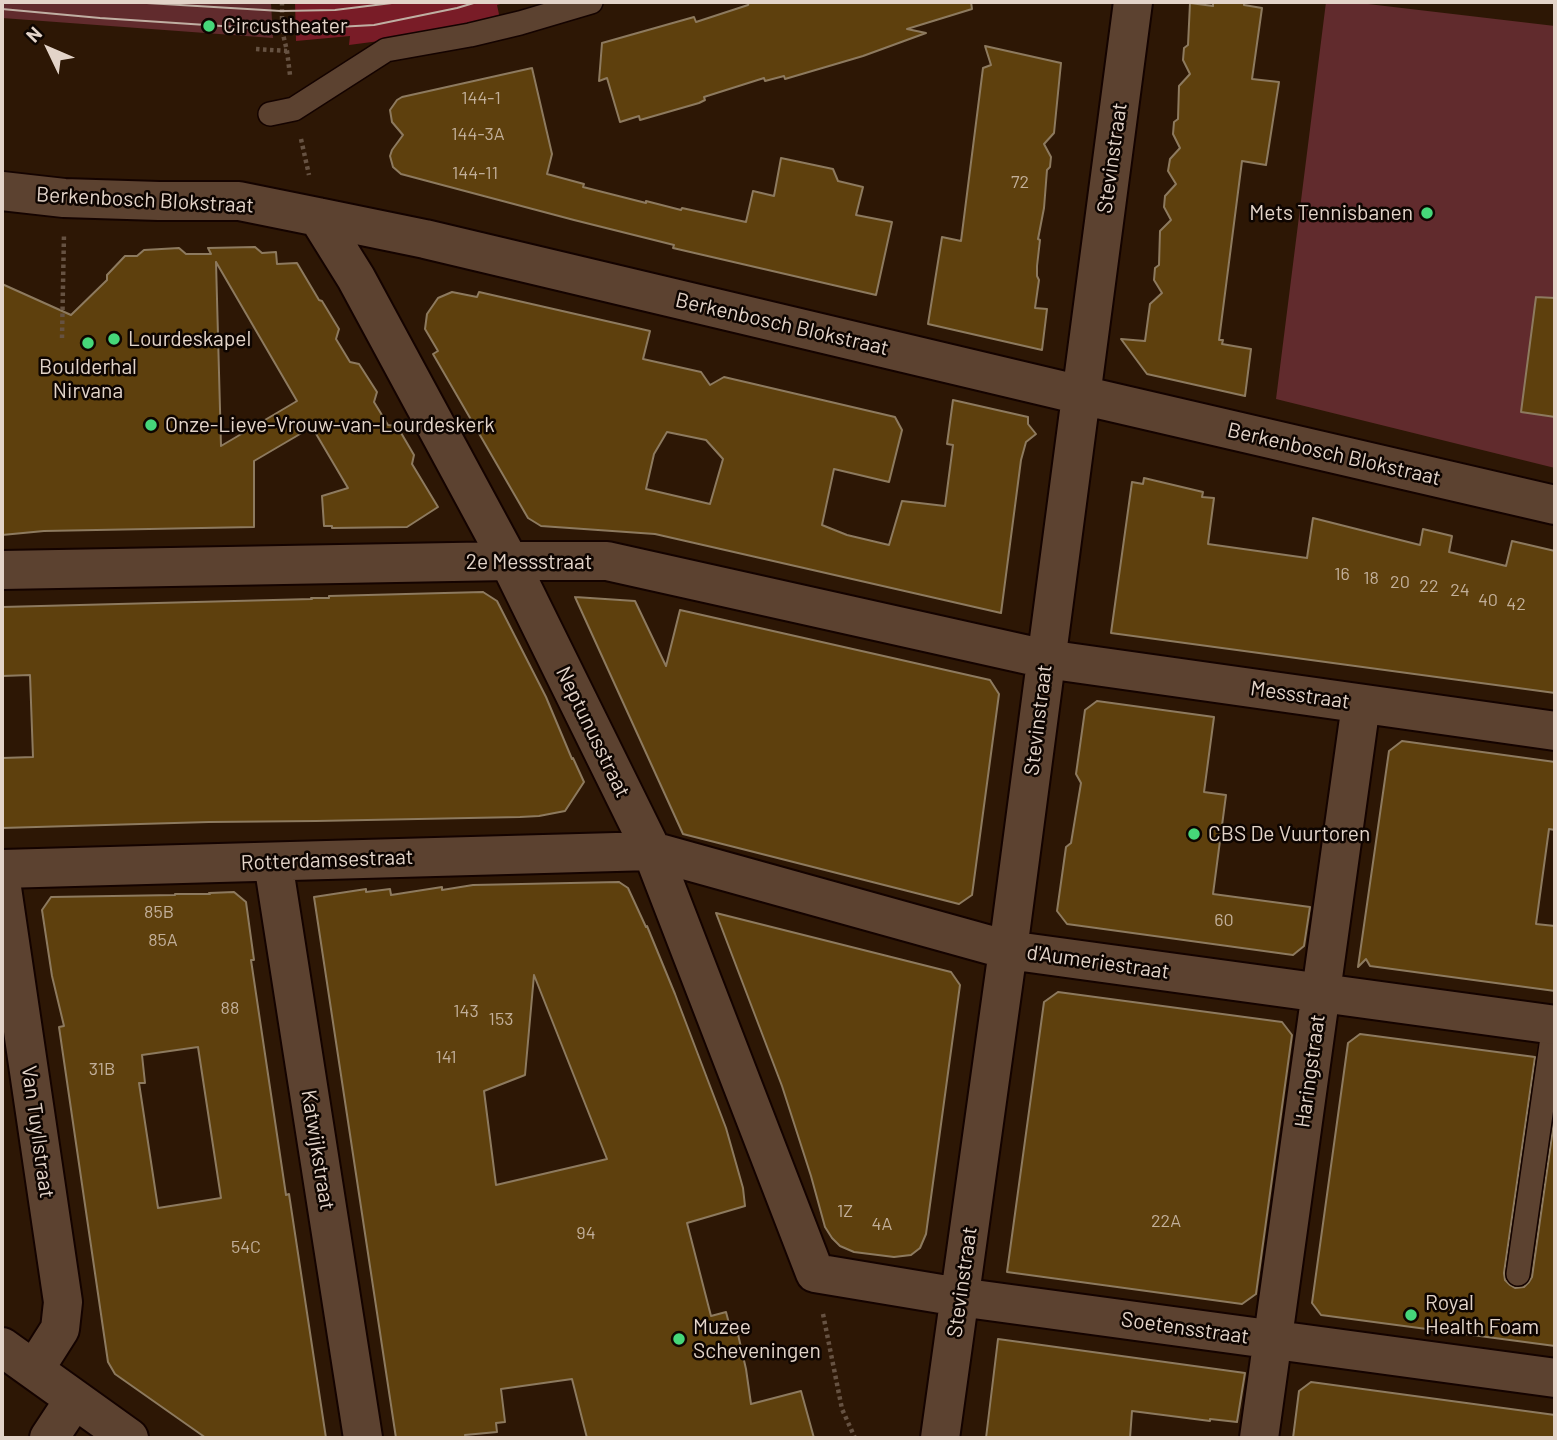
<!DOCTYPE html>
<html>
<head>
<meta charset="utf-8">
<style>
	body { margin:0 }
	#map { position:relative; width:1557px; height:1440px; overflow:hidden; background:#2d1705; font-family:Barlow,sans-serif }
	canvas { display:block }
	.frame { position:absolute; inset:0; border:4px solid #e3d4c9; pointer-events:none }
	.north { position:absolute; left:14px; top:14px; width:70px; height:70px; -webkit-text-stroke:5px #0e0501; paint-order:stroke; rotate:314deg; font-size:19px; font-weight:700; line-height:28px; text-align:center; color:#e3d4c9 }
	.north::after { content:''; display:block; margin:auto; width:24px; height:32px; background:#e3d4c9; clip-path:polygon(50% 0,100% 100%,50% 72%,0 100%) }
</style>
</head>
<body>
<div id="map">
<canvas width="1557" height="1440"></canvas>
<div class="frame"></div>
<div class="north">N</div>
</div>
<script>
const ctx = document.querySelector('canvas').getContext('2d');
ctx.lineJoin = 'round';
function fillPath(path, color) { ctx.fillStyle = color; ctx.fill(path, 'evenodd'); }
const poly = rows => new Path2D(rows.map(r => 'M' + r).join(''));
function stroke(path, color, width, dash) { ctx.strokeStyle = color; ctx.lineWidth = width; ctx.lineCap = dash ? 'butt' : 'round'; ctx.setLineDash(dash || []); ctx.stroke(path); }
function write(font, color, halo, rows, align = 'center') {
  ctx.font = font + ' Barlow,sans-serif'; ctx.lineWidth = 5; ctx.setLineDash([]); ctx.textBaseline = 'middle'; ctx.strokeStyle = halo; ctx.fillStyle = color; for (const [text, x, y, turn = 0] of rows) {
    ctx.save(); ctx.translate(x, y); ctx.rotate((+turn || 0) * Math.PI / 180); ctx.textAlign = isNaN(turn) ? turn : align; if (halo) ctx.strokeText(text, 0, 0); ctx.fillText(text, 0, 0); ctx.restore();
  }
}
const green = poly([
	[2,2,271,3,273,38,2,18],
	[1326,2,1351,2,1555,26,1555,468,1276,399]
]);
const forest = poly([
	[295,2,507,2,497,5,500,19,410,37,349,45,350,36,296,41]
]);
const building = poly([
	[749,2,971,2,972,9,907,29,926,33,863,56,785,79,784,76,765,81,764,78,704,97,705,100,699,103,640,120,639,116,620,122,607,78,599,81,602,43,694,17,696,22,748,5,749,2],
	[1213,2,1244,2,1244,5,1262,8,1252,79,1279,82,1266,165,1242,161,1219,340,1223,340,1222,344,1251,349,1245,396,1147,374,1121,339,1145,341,1150,304,1162,293,1154,280,1155,268,1159,265,1160,231,1171,220,1164,207,1165,196,1176,184,1168,171,1170,159,1180,148,1173,134,1174,122,1178,119,1179,86,1190,74,1183,60,1184,48,1188,45,1190,3,1213,6,1213,2],
	[985,46,1061,63,1054,133,1044,144,1051,157,1050,167,1047,170,1044,208,1038,239,1040,240,1037,266,1037,276,1039,280,1035,308,1047,309,1042,350,928,324,942,237,961,241,983,68,991,65,985,46],
	[532,68,552,154,547,174,584,184,583,187,646,203,646,201,681,210,682,208,746,222,753,191,774,196,781,158,833,169,838,181,863,187,856,215,892,222,876,295,673,248,674,245,574,220,401,174,393,167,390,156,392,150,403,135,392,122,390,110,397,100,402,97,532,68],
	[255,247,262,253,276,252,277,264,297,263,319,300,322,301,339,329,336,339,350,362,359,364,377,392,374,402,388,425,397,426,414,455,412,464,438,507,407,527,332,528,332,526,324,526,322,496,348,488,312,427,254,461,254,527,44,531,2,535,2,284,71,315,107,280,107,275,125,256,137,256,144,250,179,248,186,254,211,254,208,248,255,247],
	[216,262,297,401,221,446,216,262],
	[452,292,477,297,479,292,650,331,643,359,701,372,710,385,724,377,895,417,902,430,889,482,834,469,822,525,847,535,889,545,902,501,945,506,953,445,947,444,953,400,1028,417,1028,424,1036,434,1026,442,1021,460,1001,613,655,534,541,526,528,518,433,354,438,351,425,329,427,314,438,298,452,292],
	[667,432,706,440,723,459,710,504,646,489,654,454,667,432],
	[1536,297,1555,298,1555,417,1521,412,1536,297],
	[1144,478,1203,492,1202,497,1214,498,1208,544,1307,558,1313,518,1420,545,1423,529,1452,536,1449,552,1506,566,1512,541,1555,551,1555,693,1111,633,1132,482,1143,484,1144,478],
	[483,592,497,601,546,697,572,759,573,758,584,782,565,811,539,816,520,817,316,821,209,822,2,828,2,758,33,757,30,675,2,676,2,607,312,599,311,598,329,598,329,596,483,592],
	[575,597,635,601,666,666,680,610,990,680,999,694,972,895,959,904,683,834,575,597],
	[1097,701,1214,717,1204,792,1226,795,1213,894,1310,907,1304,946,1293,955,1067,924,1057,911,1066,847,1071,843,1081,783,1076,774,1085,710,1097,701],
	[1402,741,1555,762,1555,830,1549,829,1536,924,1555,926,1555,991,1370,966,1366,959,1358,967,1389,751,1402,741],
	[619,882,628,888,646,927,647,926,675,994,726,1128,743,1188,745,1206,687,1223,711,1316,726,1312,731,1331,737,1330,746,1369,751,1404,801,1391,814,1438,587,1438,572,1379,501,1389,505,1422,496,1423,497,1432,465,1435,466,1438,396,1438,314,897,366,889,366,892,390,889,391,895,442,887,442,890,473,885,619,882],
	[534,975,607,1159,496,1185,484,1091,525,1075,534,975],
	[234,892,246,902,254,960,251,960,286,1195,289,1194,326,1438,206,1438,115,1374,108,1362,59,1027,64,1026,52,976,42,910,51,897,175,895,175,894,210,894,209,893,234,892],
	[198,1047,221,1198,158,1208,139,1083,145,1083,142,1055,198,1047],
	[716,913,951,972,960,985,926,1234,920,1248,911,1255,894,1257,854,1252,840,1246,832,1238,825,1227,811,1176,782,1086,716,913],
	[1058,992,1282,1022,1292,1035,1256,1294,1242,1304,1007,1272,1044,1002,1058,992],
	[1360,1034,1535,1057,1504,1273,1505,1280,1510,1285,1515,1288,1524,1287,1529,1282,1532,1277,1555,1114,1555,1346,1321,1315,1312,1303,1348,1043,1360,1034],
	[998,1339,1245,1373,1237,1422,1210,1419,1210,1421,1132,1411,1130,1438,986,1438,998,1339],
	[1311,1382,1555,1415,1555,1438,1293,1438,1299,1391,1311,1382]
]);
const path = poly([
	[282,2,282,30,287,51,290,75],
	[256,49,287,51],
	[301,139,309,175],
	[62,338,64,234],
	[823,1314,842,1409,855,1438]
]);
const service = poly([
	[270,114,294,109,386,50,470,35,520,23,591,2],
	[1518,1274,1554,1024]
]);
const minor = poly([
	[2,191,64,198,159,201,239,201,318,217,425,239,1081,395,1555,505],
	[318,217,356,278,509,561,652,851,815,1273,959,1297,1555,1378],
	[2,570,509,561,607,561,1046,659,1555,731],
	[273,862,363,1438],
	[2,869,652,851,1008,950,1555,1025],
	[2,888,63,1302,60,1329,34,1370],
	[2,1347,129,1438],
	[49,1438,74,1400],
	[940,1438,1008,950,1133,2],
	[1259,1438,1361,704]
]);
const tram = poly([
	[130,2,281,11,335,10,400,2],
	[2,9,100,18,282,30,374,25,457,8,477,2]
]);
const markers = [
	[209,26,7,"#46d779"],
	[1427,213,7,"#46d779"],
	[114,339,7,"#46d779"],
	[88,343,7,"#46d779"],
	[151,425,7,"#46d779"],
	[1194,834,7,"#46d779"],
	[1411,1315,7,"#46d779"],
	[679,1339,7,"#46d779"]
];
const numberNames = [
	["144-1",481,98],
	["144-3A",478,134],
	["144-11",475,173],
	["72",1020,182],
	["16",1342,574],
	["18",1371,578],
	["20",1400,582],
	["22",1429,586],
	["24",1460,590],
	["40",1488,600],
	["42",1516,604],
	["85B",159,912],
	["60",1224,920],
	["85A",163,940],
	["88",230,1008],
	["143",466,1011],
	["153",501,1019],
	["141",446,1057],
	["31B",102,1069],
	["1Z",845,1211],
	["22A",1166,1221],
	["4A",882,1224],
	["94",586,1233],
	["54C",246,1247]
];
const poiNames = [
	["Circustheater",223,26],
	["Mets Tennisbanen",1413,213,"right"],
	["Lourdeskapel",128,339],
	["Boulderhal",88,367,"center"],
	["Nirvana",88,391,"center"],
	["Onze-Lieve-Vrouw-van-Lourdeskerk",165,425],
	["CBS De Vuurtoren",1208,834],
	["Royal",1425,1303],
	["Health Foam",1425,1327],
	["Muzee",693,1327],
	["Scheveningen",693,1351]
];
const streetNames = [
	["Stevinstraat",1112,158,-82],
	["Berkenbosch Blokstraat",145,200,3],
	["Berkenbosch Blokstraat",782,324,13],
	["Berkenbosch Blokstraat",1334,454,13],
	["2e Messstraat",529,562],
	["Messstraat",1300,695,8],
	["Stevinstraat",1038,720,-83],
	["Neptunusstraat",593,732,64],
	["Rotterdamsestraat",327,860,-2],
	["d'Aumeriestraat",1098,962,8],
	["Haringstraat",1310,1071,-82],
	["Van Tuyllstraat",38,1132,82],
	["Katwijkstraat",318,1150,81],
	["Stevinstraat",962,1282,-82],
	["Soetensstraat",1185,1328,8]
];
fillPath(green, '#612b2d');
fillPath(forest, '#791c27');
fillPath(building, '#5e400d');
stroke(building, '#8d7a5f', 2);
stroke(service, '#140300', 26);
stroke(minor, '#140300', 42);
stroke(path, '#665242', 4.5, [3.5, 3.5]);
stroke(service, '#5c4230', 23);
stroke(minor, '#5c4230', 38);
stroke(tram, '#c0afa3', 2);
for (const [x, y, r, color] of markers) { const dot = new Path2D(); dot.arc(x, y, r, 0, 2 * Math.PI); ctx.fillStyle = color; ctx.fill(dot); stroke(dot, '#0e0501', 2.5); }
write('18px', '#c2af9a', null, numberNames);
write('21px', '#e3d4c9', '#0e0501', poiNames, 'left');
write('21px', '#e3d4c9', '#0e0501', streetNames);
</script>
</body>
</html>
